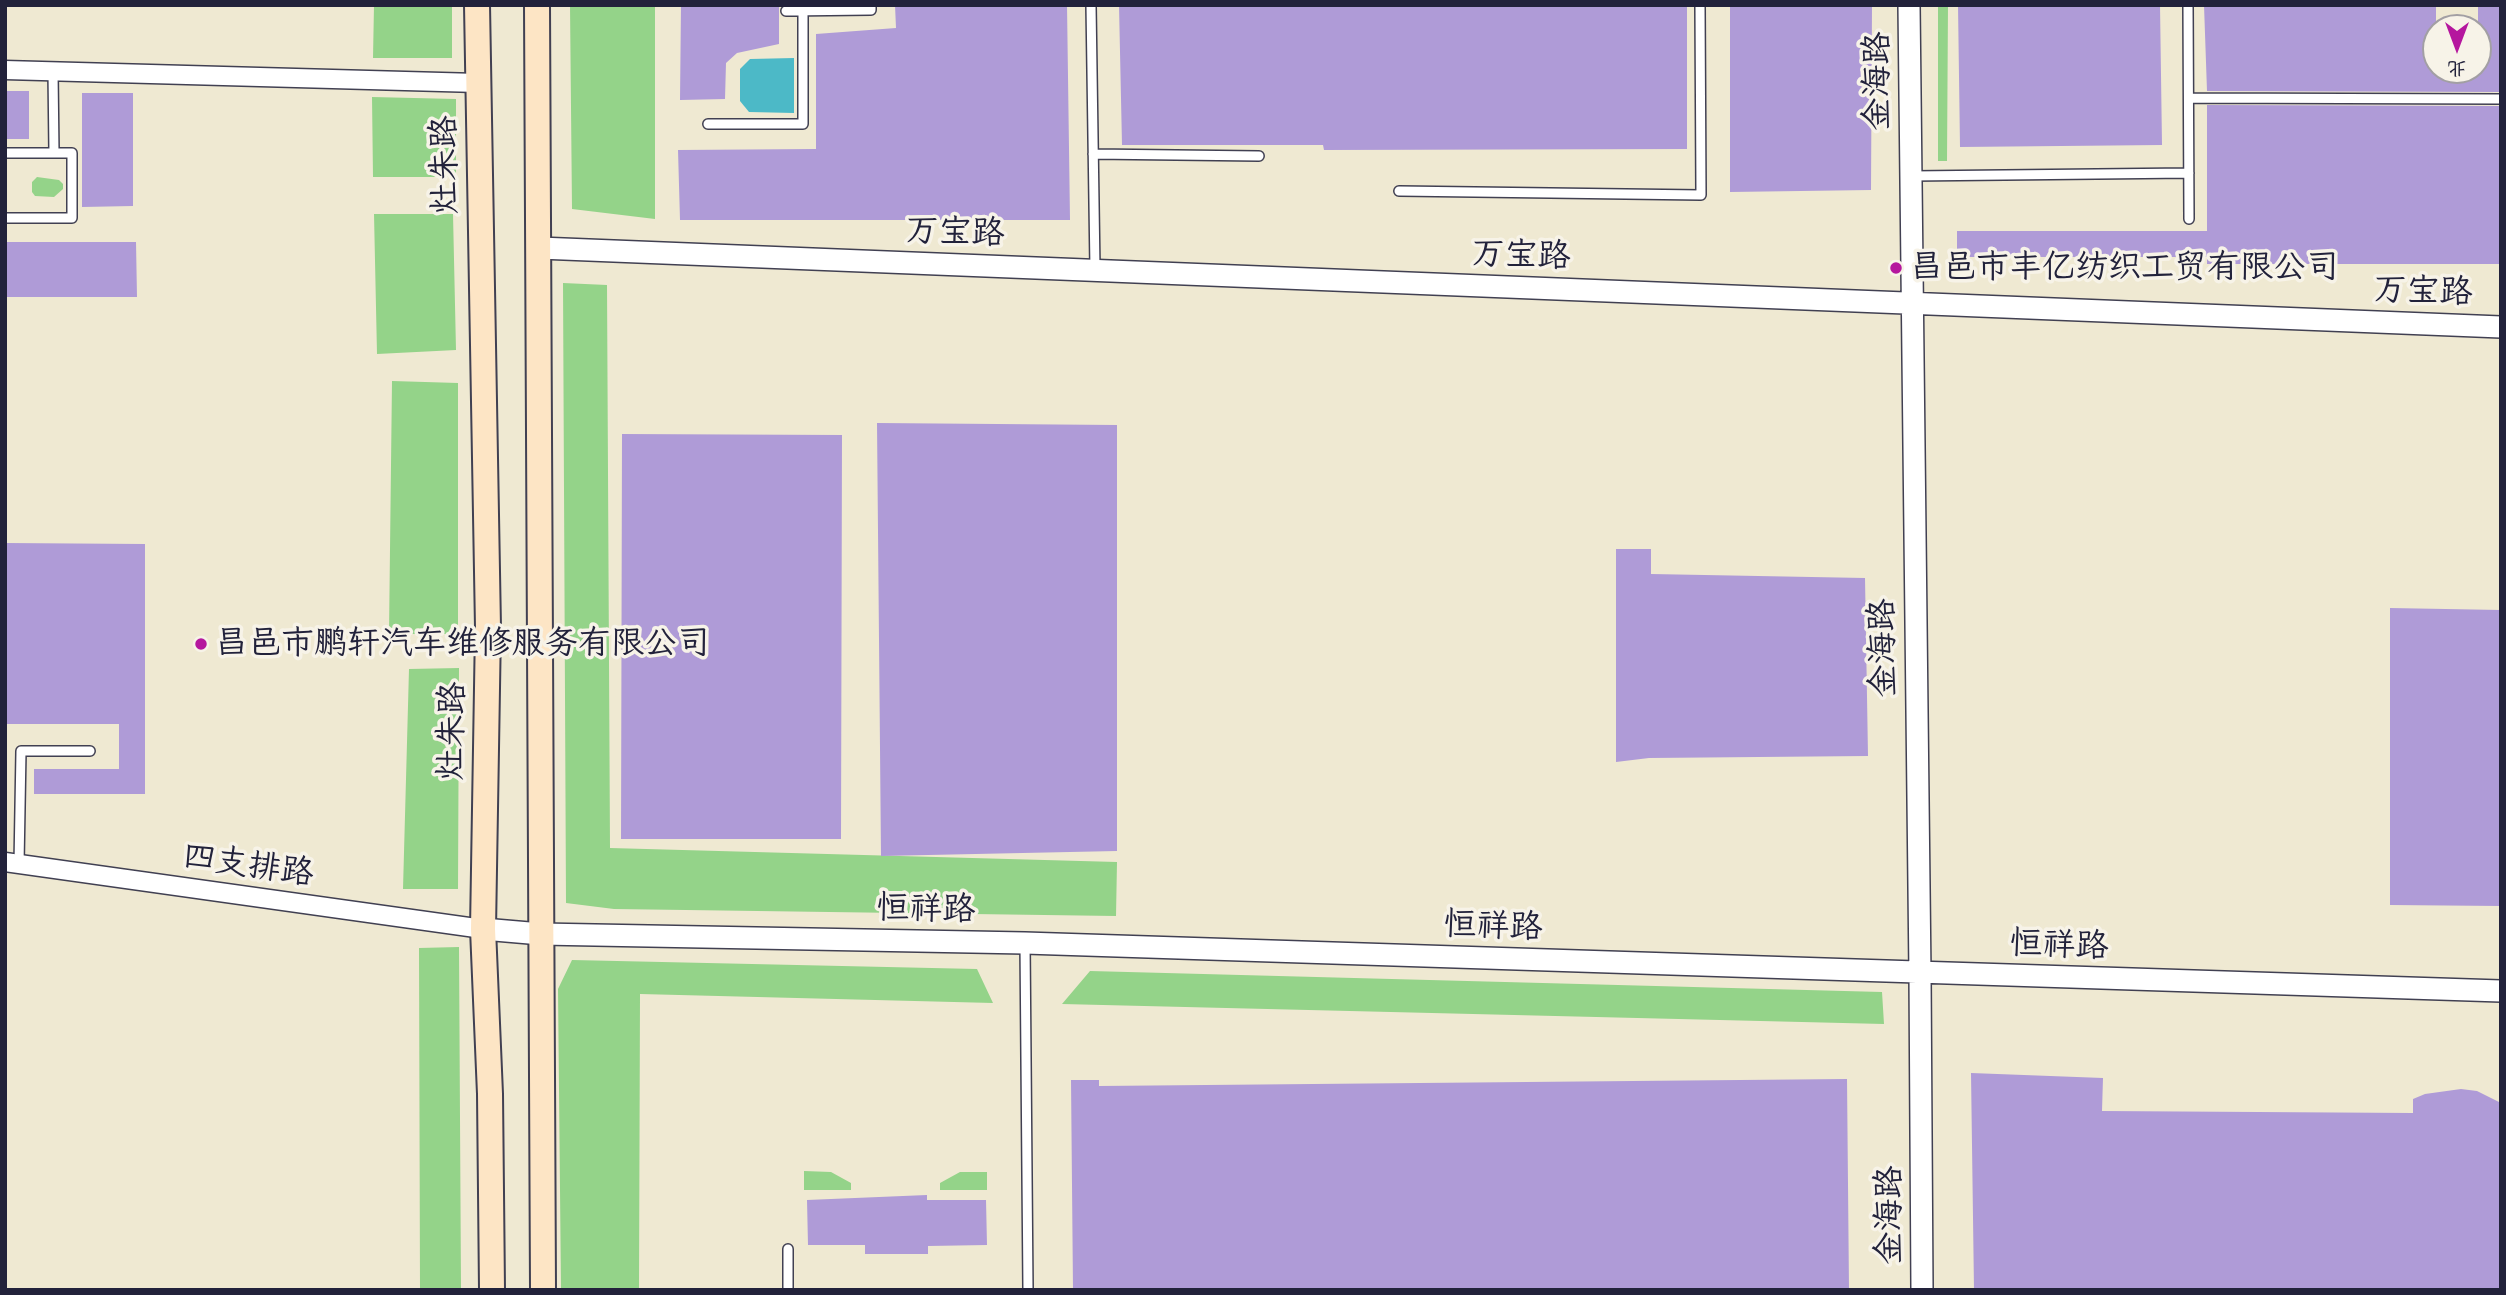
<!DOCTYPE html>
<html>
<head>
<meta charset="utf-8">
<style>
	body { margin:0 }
	#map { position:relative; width:2506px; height:1295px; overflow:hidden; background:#efe9d2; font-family:Caveat,"LXGW WenKai TC",sans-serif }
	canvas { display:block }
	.frame { position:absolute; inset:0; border:7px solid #22223b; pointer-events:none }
	.north { position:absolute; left:2422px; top:14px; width:70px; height:70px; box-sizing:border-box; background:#f7f3e8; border:2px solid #a29fa3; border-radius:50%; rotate:180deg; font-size:19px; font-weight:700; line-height:28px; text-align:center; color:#22223b }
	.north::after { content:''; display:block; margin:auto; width:24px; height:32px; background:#b5179e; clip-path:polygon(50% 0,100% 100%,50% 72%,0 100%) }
</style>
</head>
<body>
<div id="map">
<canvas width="2506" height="1295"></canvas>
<div class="frame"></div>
<div class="north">北</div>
</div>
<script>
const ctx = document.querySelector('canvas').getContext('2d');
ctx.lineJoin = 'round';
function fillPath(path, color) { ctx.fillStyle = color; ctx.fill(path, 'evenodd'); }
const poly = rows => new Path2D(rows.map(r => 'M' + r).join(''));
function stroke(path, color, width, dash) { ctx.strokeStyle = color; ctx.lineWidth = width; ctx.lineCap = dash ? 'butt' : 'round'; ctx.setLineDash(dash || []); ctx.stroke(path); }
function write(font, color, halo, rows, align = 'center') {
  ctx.font = font + ' Caveat,"LXGW WenKai TC",sans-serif'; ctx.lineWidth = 7; ctx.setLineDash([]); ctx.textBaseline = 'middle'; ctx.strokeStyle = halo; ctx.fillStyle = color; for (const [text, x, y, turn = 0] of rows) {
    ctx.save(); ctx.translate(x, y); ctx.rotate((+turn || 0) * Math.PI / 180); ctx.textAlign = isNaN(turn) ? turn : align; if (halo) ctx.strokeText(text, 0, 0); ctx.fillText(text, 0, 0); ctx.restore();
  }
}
const green = poly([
	[374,5,452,5,452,58,373,58],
	[570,5,655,5,655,219,572,209],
	[1938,5,1948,5,1947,161,1938,161],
	[372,97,456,99,456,177,373,177],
	[37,177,59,180,63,184,63,189,54,197,35,196,32,192,32,182],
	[374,214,453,214,456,350,377,354],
	[563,283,607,285,610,848,1117,862,1116,916,614,909,566,903],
	[392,381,458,383,458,634,389,634],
	[459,668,458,889,403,889,409,669],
	[459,947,461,1290,420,1290,419,948],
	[572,960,977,969,993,1003,640,994,639,1290,561,1290,558,989],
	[1090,971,1882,992,1884,1024,1062,1004],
	[804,1171,831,1172,851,1183,851,1190,804,1190],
	[960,1172,987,1172,987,1190,940,1190,940,1183]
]);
const water = poly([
	[794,58,794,113,749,112,740,101,740,69,750,59]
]);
const building = poly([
	[681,5,779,5,779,44,737,53,726,63,725,99,680,100],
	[895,5,1067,5,1070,220,680,220,678,150,816,149,816,34,896,28],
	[1119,5,1687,5,1687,149,1324,150,1323,145,1122,145],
	[1730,5,1872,5,1871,190,1730,192],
	[1958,5,2160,5,2162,145,1960,147],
	[2204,5,2436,5,2436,70,2478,70,2478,5,2501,5,2501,92,2207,91],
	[5,91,29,91,29,139,5,139],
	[82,93,133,93,133,206,82,207],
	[2207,105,2501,106,2501,264,2207,264,2207,257,1957,257,1957,231,2207,231],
	[5,242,136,242,137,297,5,297],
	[877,423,1117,425,1117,851,881,856],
	[622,434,842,435,841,839,621,839],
	[5,543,145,544,145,794,34,794,34,769,119,769,119,724,5,724],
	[1616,549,1651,549,1651,574,1865,578,1868,756,1649,758,1616,762],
	[2390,608,2501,610,2501,906,2390,905],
	[1971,1073,2103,1078,2102,1111,2413,1113,2413,1099,2425,1094,2461,1089,2477,1091,2499,1102,2501,1290,1974,1290],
	[1847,1079,1849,1290,1073,1290,1071,1080,1099,1080,1099,1086],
	[927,1195,927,1200,986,1200,987,1245,928,1246,928,1254,865,1254,865,1245,808,1245,807,1200]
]);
const service = poly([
	[1091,5,1095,269],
	[2188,5,2189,219],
	[786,11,871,10,871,5],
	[53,72,54,153],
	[2189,98,2501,99],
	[708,124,803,124,803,10],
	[5,153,72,153,72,218,5,218],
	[1093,154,1259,156],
	[1912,176,2189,173],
	[1399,191,1701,195,1700,5],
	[19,864,21,751,90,751],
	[1025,943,1028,1290],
	[788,1249,788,1290]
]);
const minor = poly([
	[5,70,478,83],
	[5,862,483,929]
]);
const tertiary = poly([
	[1909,5,1920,974,1922,1290],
	[539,248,2501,327],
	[483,929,541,934,1025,943,2501,991]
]);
const secondary = poly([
	[477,5,488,628,483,929,490,1094,492,1290],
	[537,5,543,1290]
]);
const markers = [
	[1896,268,7,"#b5179e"],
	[201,644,7,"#b5179e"]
];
const streetNames = [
	["金海路",1878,81,-90],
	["灶朱路",446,165,-91],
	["万宝路",955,233,2],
	["万宝路",1521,256,2],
	["万宝路",2423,292,2],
	["金海路",1884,648,-91],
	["灶朱路",453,731,-89],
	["四支排路",248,866,8],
	["恒祥路",926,910,1],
	["恒祥路",1493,927,2],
	["恒祥路",2059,946,2],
	["金海路",1890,1215,-90]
];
const poiNames = [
	["昌邑市丰亿纺织工贸有限公司",1910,268],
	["昌邑市鹏轩汽车维修服务有限公司",215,644]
];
fillPath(green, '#94d389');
fillPath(water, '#4cb9c7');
fillPath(building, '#af9bd7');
stroke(service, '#414052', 12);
stroke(minor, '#414052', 21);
stroke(tertiary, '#414052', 24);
stroke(secondary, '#414052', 28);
stroke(service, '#fff', 9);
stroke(minor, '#fff', 18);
stroke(tertiary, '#fff', 21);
stroke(secondary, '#fde5c5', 24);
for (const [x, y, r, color] of markers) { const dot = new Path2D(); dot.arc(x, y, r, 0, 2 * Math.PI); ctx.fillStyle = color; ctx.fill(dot); stroke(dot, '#f7f3e8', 2.5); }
write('33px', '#22223b', '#f7f3e8', streetNames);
write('33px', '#22223b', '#f7f3e8', poiNames, 'left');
</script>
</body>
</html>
